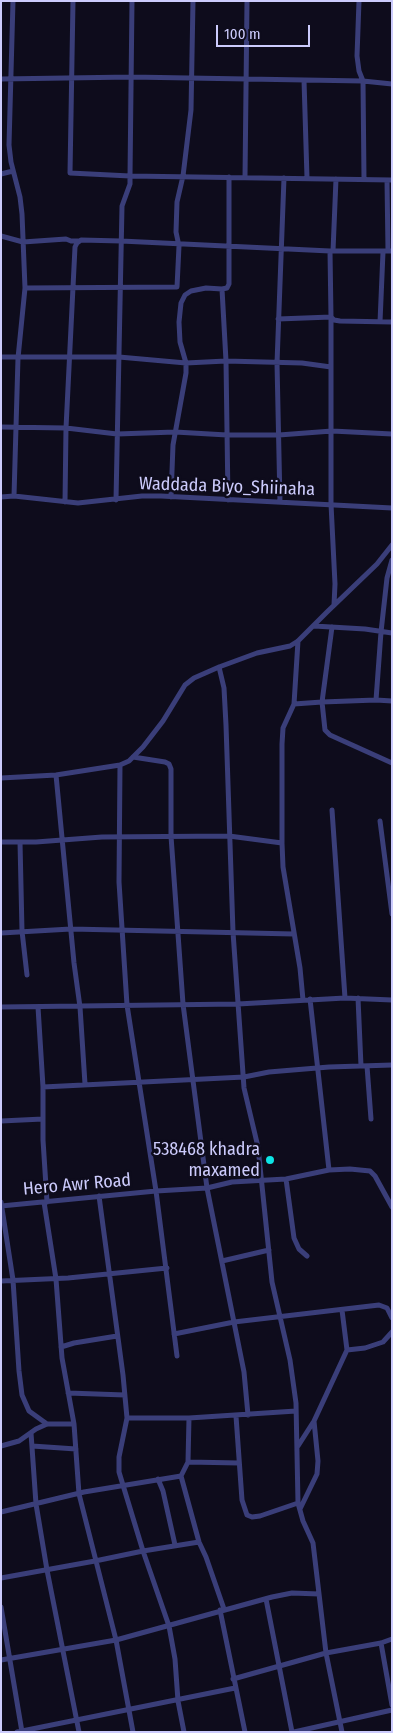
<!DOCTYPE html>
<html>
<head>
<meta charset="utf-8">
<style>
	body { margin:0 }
	#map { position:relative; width:393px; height:1733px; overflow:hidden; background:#0e0c1c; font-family:"Fira Sans Condensed",sans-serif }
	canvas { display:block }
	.frame { position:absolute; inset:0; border:2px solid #cccbfc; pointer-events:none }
	.scale { position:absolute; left:216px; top:25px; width:94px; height:22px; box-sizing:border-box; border:2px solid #cccbfc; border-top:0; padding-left:6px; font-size:15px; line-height:18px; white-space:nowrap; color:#cccbfc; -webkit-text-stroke:4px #0e0c1c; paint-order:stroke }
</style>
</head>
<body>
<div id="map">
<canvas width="393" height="1733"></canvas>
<div class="frame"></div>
<div class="scale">100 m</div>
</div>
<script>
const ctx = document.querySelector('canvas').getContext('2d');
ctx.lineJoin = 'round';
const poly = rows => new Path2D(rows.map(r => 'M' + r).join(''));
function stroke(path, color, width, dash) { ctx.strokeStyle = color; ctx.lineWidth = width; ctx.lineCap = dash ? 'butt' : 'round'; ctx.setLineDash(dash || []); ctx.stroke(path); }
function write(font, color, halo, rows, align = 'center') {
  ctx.font = font + ' "Fira Sans Condensed",sans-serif'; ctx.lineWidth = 5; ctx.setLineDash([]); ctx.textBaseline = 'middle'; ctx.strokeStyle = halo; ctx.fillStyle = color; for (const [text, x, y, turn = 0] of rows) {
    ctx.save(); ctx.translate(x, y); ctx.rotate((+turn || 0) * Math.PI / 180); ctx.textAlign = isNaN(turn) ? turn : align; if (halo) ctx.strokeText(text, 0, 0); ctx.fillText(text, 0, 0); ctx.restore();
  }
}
const minor = poly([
	[13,1,9,145,11,162,20,197,22,214,25,288,18,358,14,496],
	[73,1,70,173,130,176,392,180],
	[359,1,357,56,359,71,363,81,392,84],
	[1,79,131,77,363,81,364,179],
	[304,80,307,178],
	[1,174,13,171],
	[245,177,247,1],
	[387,180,388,251],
	[1,236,23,242,66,239,71,241,79,241],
	[330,251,331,317,334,320,340,321,392,322],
	[333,251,336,179],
	[25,288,177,287,179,246,176,232,177,202,183,176,191,110,193,1],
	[222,289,226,361,228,500],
	[278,319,331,317,331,504,335,584,334,605],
	[380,322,383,252],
	[1,357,119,357,186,363,226,361,302,363,331,367],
	[1,427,66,428,117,434,175,432,227,435,279,435,332,431,392,434],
	[1,497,14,496,78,503,142,496,161,496,392,508],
	[171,497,173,445,186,373,186,363,180,342,179,322,181,303,185,295,191,291,206,288,222,289,227,288,229,284,229,177],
	[116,500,122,206,130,184,130,176,132,1],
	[65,502,66,428,75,247,77,243,81,240,121,241,330,251,392,251],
	[280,502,277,363,284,178],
	[392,560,387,578,381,632,376,700,392,701],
	[314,626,365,629,392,633],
	[332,627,322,702,376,700],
	[219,667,224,688,226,725,233,932,244,1088,258,1147,272,1282,290,1360,296,1403,298,1503,303,1521,313,1543,326,1653,342,1732],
	[294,704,298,641],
	[133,757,165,762,169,764,171,769,171,836,183,1004,207,1188,244,1372,248,1415],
	[120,765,119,882,127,1005,156,1191,177,1356],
	[56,775,74,963,80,1007,85,1084],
	[1,778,56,775,120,765,129,761,143,747,163,721,185,685,194,678,219,667,257,653,290,646,298,641,327,612,377,564,392,545],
	[332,810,345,998],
	[380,821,392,914],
	[1,842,36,842,102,837,229,836,282,843,283,867,300,968,303,1000],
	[20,842,22,931,27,975],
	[282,843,282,744,283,728,294,704,322,702,325,730,330,735,392,763],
	[1,933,71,929,294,934],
	[358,998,361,1066],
	[310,999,329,1170],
	[1,1007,238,1004,345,998,392,1000],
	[38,1007,43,1087],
	[367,1066,371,1119],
	[1,1121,43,1119],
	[286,1179,294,1238,299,1249,307,1256],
	[99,1196,123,1375,127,1418,119,1457,119,1472,143,1551,169,1626,175,1659,178,1701,184,1732],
	[1,1202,13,1280,19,1371,22,1395,29,1411,47,1424],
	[44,1202,56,1279,62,1358,74,1424,79,1494,116,1640,133,1732],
	[47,1202,43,1140,43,1087,244,1077,269,1072,329,1067,392,1065],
	[1,1206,156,1191,207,1188,232,1182,286,1179,329,1170,350,1169,370,1171,375,1176,392,1207],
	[222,1261,269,1250],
	[1,1281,68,1278,167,1268],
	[342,1310,347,1350],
	[174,1334,234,1322,379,1305,387,1308,392,1318],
	[61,1347,74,1343,117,1336],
	[68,1393,125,1395],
	[236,1416,242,1500,247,1515,252,1517,260,1516,298,1503],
	[127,1418,189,1418,296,1411],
	[189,1418,188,1462,181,1476,199,1542,206,1557,224,1609],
	[31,1433,36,1504,47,1570,79,1732],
	[1,1446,19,1441,36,1429,47,1424,74,1424],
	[32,1446,76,1449],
	[298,1446,314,1421,347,1350,365,1348,383,1342,392,1332],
	[188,1462,239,1463],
	[158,1479,163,1491,175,1545],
	[300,1509,317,1474,318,1461,314,1421],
	[1,1512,84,1492,181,1476],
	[1,1578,95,1561,143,1551,199,1542],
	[266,1599,292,1732],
	[1,1607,22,1732],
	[220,1610,245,1732],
	[381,1643,392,1705],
	[1,1660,116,1640,272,1597,292,1593,319,1594],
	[233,1679,326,1653,381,1643,392,1639],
	[17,1732,235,1688],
	[294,1732,392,1710]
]);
const markers = [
	[270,1160,5,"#0de5e6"]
];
const streetNames = [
	["Waddada Biyo_Shiinaha",227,487,2],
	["Hero Awr Road",77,1185,-5]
];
const poiNames = [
	["538468 khadra",260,1150],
	["maxamed",260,1171]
];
stroke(minor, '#3a3e79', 5);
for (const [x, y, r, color] of markers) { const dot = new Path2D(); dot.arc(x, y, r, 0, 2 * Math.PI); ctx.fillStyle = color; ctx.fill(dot); stroke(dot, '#0e0c1c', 2); }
write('18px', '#cccbfc', '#0e0c1c', streetNames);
write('18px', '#cccbfc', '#0e0c1c', poiNames, 'right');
</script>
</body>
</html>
